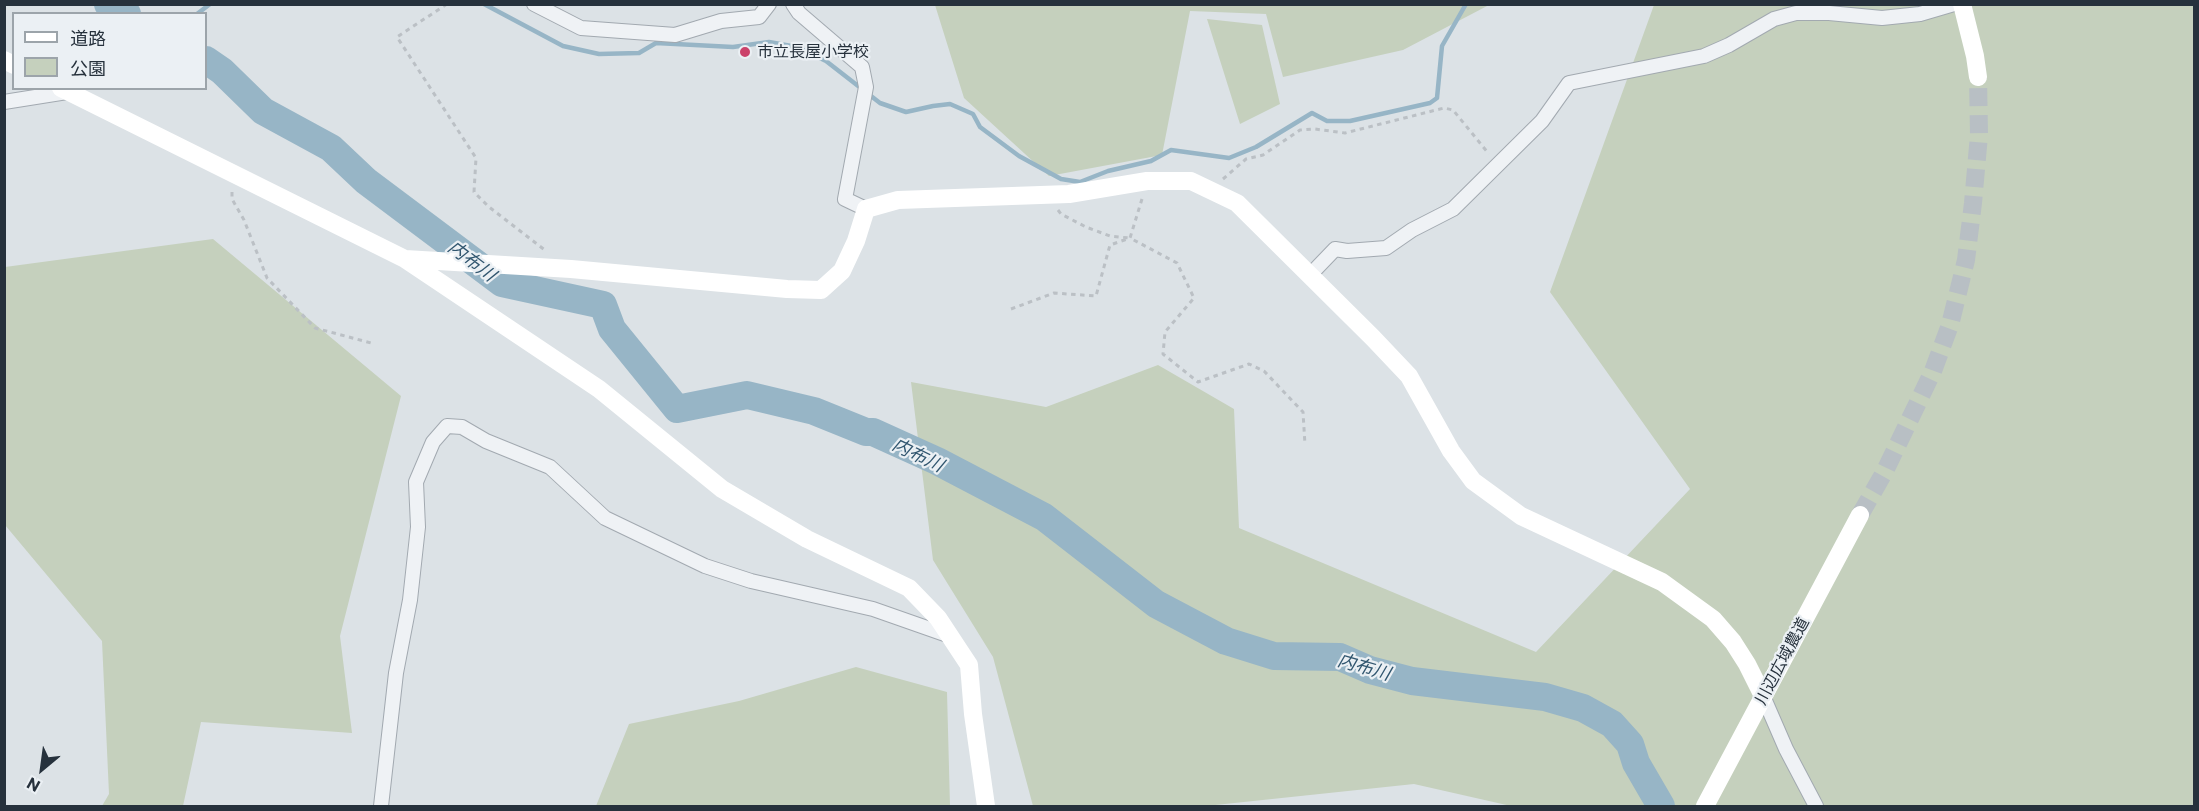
<!DOCTYPE html>
<html>
<head>
<meta charset="utf-8">
<style>
	body { margin:0 }
	#map { position:relative; width:2199px; height:811px; overflow:hidden; background:#dce2e6; font-family:Commissioner,"Noto Sans JP",sans-serif }
	canvas { display:block }
	.frame { position:absolute; inset:0; border:6px solid #26313c; pointer-events:none }
	.legend { position:absolute; left:12px; top:12px; width:195px; height:78px; box-sizing:border-box; background:#ebf0f4; border:2px solid #9ca4aa; margin:0; padding:8px 10px; list-style:none; font-size:18px; color:#26313c }
	.legend li { display:flex; align-items:center; gap:12px; height:30px }
	.legend b { width:30px; border:2px solid #9ca4aa }
	.north { position:absolute; left:12px; top:739px; width:60px; height:60px; -webkit-text-stroke:4px #ebf0f4; paint-order:stroke; rotate:209deg; font-size:16px; font-weight:700; line-height:24px; text-align:center; color:#26313c }
	.north::after { content:''; display:block; margin:auto; width:21px; height:27px; background:#26313c; clip-path:polygon(50% 0,100% 100%,50% 72%,0 100%) }
</style>
</head>
<body>
<div id="map">
<canvas width="2199" height="811"></canvas>
<div class="frame"></div>
<ul class="legend">
<li><b style="height:8px;background:#fff"></b>道路</li>
<li><b style="height:16px;background:#c5d0bd"></b>公園</li>
</ul>
<div class="north">N</div>
</div>
<script>
const ctx = document.querySelector('canvas').getContext('2d');
ctx.lineJoin = 'round';
function fillPath(path, color) { ctx.fillStyle = color; ctx.fill(path, 'evenodd'); }
const poly = rows => new Path2D(rows.map(r => 'M' + r).join(''));
function stroke(path, color, width, dash) { ctx.strokeStyle = color; ctx.lineWidth = width; ctx.lineCap = dash ? 'butt' : 'round'; ctx.setLineDash(dash || []); ctx.stroke(path); }
function write(font, color, halo, rows, align = 'center') {
  ctx.font = font + ' Commissioner,"Noto Sans JP",sans-serif'; ctx.lineWidth = 4.5; ctx.setLineDash([]); ctx.textBaseline = 'middle'; ctx.strokeStyle = halo; ctx.fillStyle = color; for (const [text, x, y, turn = 0] of rows) {
    ctx.save(); ctx.translate(x, y); ctx.rotate((+turn || 0) * Math.PI / 180); ctx.textAlign = isNaN(turn) ? turn : align; if (halo) ctx.strokeText(text, 0, 0); ctx.fillText(text, 0, 0); ctx.restore();
  }
}
const green = poly([
	[935,5,935,4,1489,5,1403,50,1283,77,1266,14,1190,11,1162,155,1049,176,964,98],
	[1654,5,2194,5,2194,806,1511,806,1414,784,1206,806,1033,806,993,657,933,560,911,382,1046,407,1158,365,1234,409,1239,528,1536,652,1690,489,1550,292],
	[1207,19,1262,25,1280,104,1240,124],
	[213,239,401,396,340,636,352,733,201,722,183,806,102,806,109,794,102,641,5,525,5,267],
	[856,667,947,692,950,806,596,806,629,724,739,701]
]);
const stream = poly([
	[484,4,563,46,599,54,639,53,656,43,733,47,769,42,797,47,826,61,880,103,906,112,933,106,950,104,973,114,980,127,1019,156,1061,179,1080,182,1108,171,1151,161,1171,150,1229,158,1256,147,1312,113,1327,121,1350,121,1430,103,1437,98,1442,46,1466,4],
	[197,14,210,4]
]);
const river = poly([
	[108,4,127,14],
	[206,60,222,71,263,111,331,148,366,181,502,283,603,305,612,329,677,409,747,395,814,411,866,432,873,432,937,461,1044,517,1156,604,1226,641,1274,656,1340,657,1370,670,1412,681,1545,697,1583,708,1612,724,1630,744,1636,763,1661,806]
]);
const secondaryTunnel = poly([
	[1860,515,1885,471,1933,371,1950,325,1966,260,1973,203,1979,135,1978,77]
]);
const path = poly([
	[447,4,397,37,476,158,474,192,489,207,546,251],
	[1223,179,1246,159,1263,155,1300,130,1315,129,1345,133,1444,108,1453,110,1489,154],
	[232,192,232,199,244,220,267,278,315,328,375,344],
	[1142,199,1130,238,1177,263,1194,298,1165,332,1163,354,1198,382,1249,364,1264,371,1303,412,1305,445],
	[1058,210,1061,214,1086,227,1110,236,1129,238],
	[1011,309,1054,293,1096,296,1110,245,1130,238]
]);
const street = poly([
	[534,4,581,28,675,35,721,21,759,17,769,4],
	[793,4,799,13,862,67,866,87,845,199,866,209],
	[4,102,67,92],
	[1310,275,1335,249,1347,251,1386,248,1412,230,1453,209,1542,121,1569,83,1704,56,1729,45,1774,19,1796,13,1829,13,1882,18,1920,14,1954,4],
	[1763,696,1786,749,1816,806],
	[381,806,396,673,410,600,418,527,416,482,433,442,447,426,462,427,486,441,550,467,605,518,705,566,751,581,873,609,950,636]
]);
const secondary = poly([
	[1962,4,1975,56,1978,77],
	[4,60,14,65],
	[61,88,405,259,599,389,722,489,807,539,909,588,938,618,969,665,973,714,986,806],
	[405,259,571,269,787,289,821,290,842,271,856,241,866,209,898,200,1069,194,1147,181,1191,181,1237,203,1373,338,1409,376,1451,451,1473,481,1521,516,1662,582,1713,619,1733,642,1747,664,1763,696],
	[1705,806,1860,515]
]);
const markers = [
	[745,52,6,"#cb426a"]
];
const poiNames = [
	["市立長屋小学校",757,52]
];
const streetNames = [
	["川辺広域農道",1782,661,-62]
];
const waterNames = [
	["内布川",472,261,37],
	["内布川",918,455,26],
	["内布川",1364,667,16]
];
fillPath(green, '#c5d0bd');
stroke(stream, '#97b5c6', 4.5);
stroke(river, '#97b5c6', 28);
stroke(secondaryTunnel, '#b8bfc4', 18, [18, 9]);
stroke(street, '#a2a9b0', 16);
stroke(path, '#bbc0c5', 3, [4.5, 4.5]);
stroke(street, '#eff2f5', 14);
stroke(secondary, '#fff', 18);
for (const [x, y, r, color] of markers) { const dot = new Path2D(); dot.arc(x, y, r, 0, 2 * Math.PI); ctx.fillStyle = color; ctx.fill(dot); stroke(dot, '#ebf0f4', 2); }
write('16px', '#26313c', '#ebf0f4', poiNames, 'left');
write('16px', '#26313c', '#ebf0f4', streetNames);
write('italic 18px', '#31566f', '#ebf0f4', waterNames);
</script>
</body>
</html>
